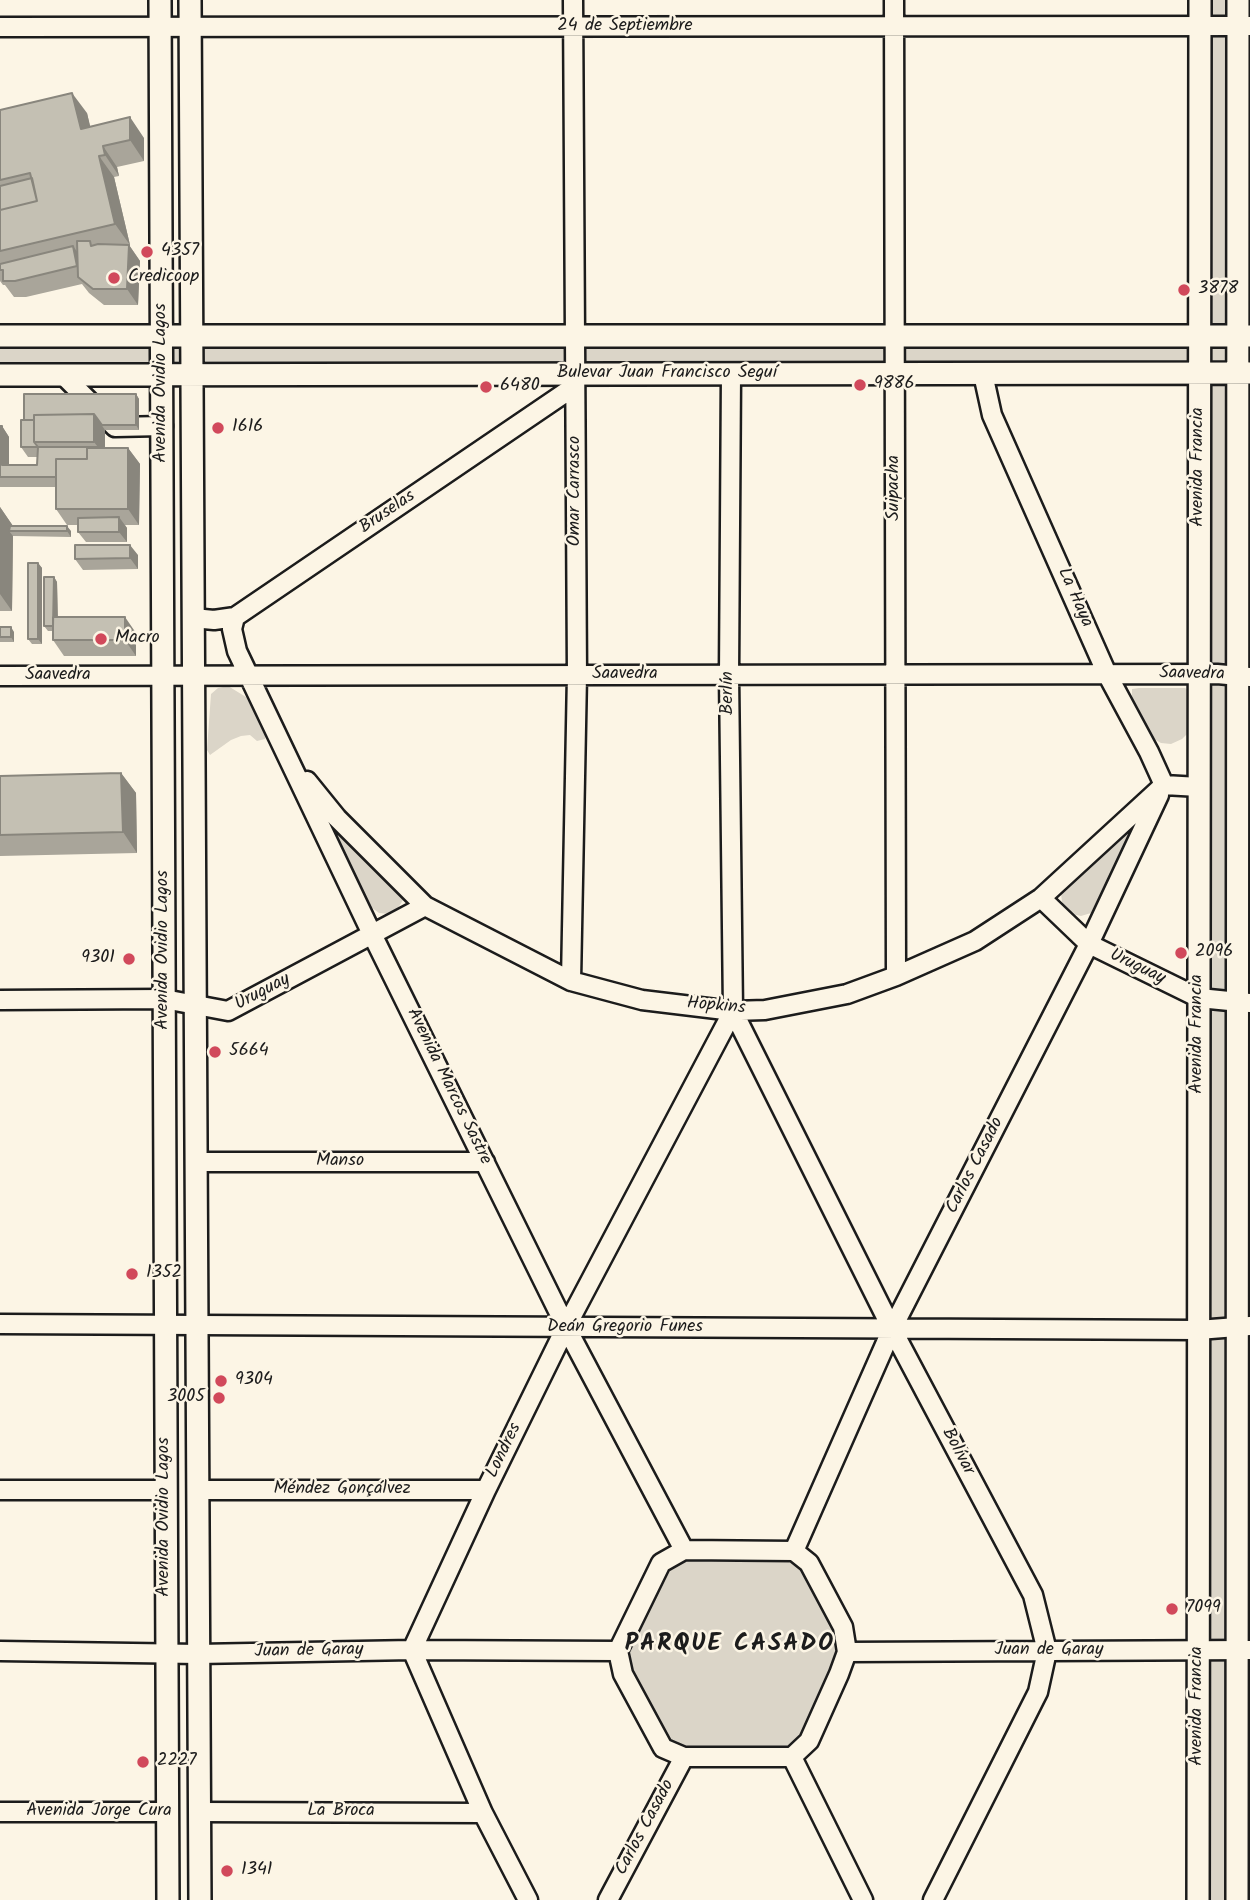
<!DOCTYPE html>
<html>
<head>
<meta charset="utf-8">
<style>
	body { margin:0 }
	canvas { display:block; background:#fcf5e5 }
</style>
</head>
<body>
<canvas width="1250" height="1900"></canvas>
<script>
const ctx = document.querySelector('canvas').getContext('2d');
ctx.lineJoin = 'round';
function fillPath(path, color) { ctx.fillStyle = color; ctx.fill(path, 'evenodd'); }
const poly = rows => new Path2D(rows.map(r => 'M' + r).join(''));
function stroke(path, color, width, dash) { ctx.strokeStyle = color; ctx.lineWidth = width; ctx.lineCap = dash ? 'butt' : 'round'; ctx.setLineDash(dash || []); ctx.stroke(path); }
function write(font, color, halo, rows, align = 'center') {
  ctx.font = font + ' Kalam,sans-serif'; ctx.lineWidth = 5; ctx.setLineDash([]); ctx.textBaseline = 'middle'; ctx.strokeStyle = halo; ctx.fillStyle = color; for (const [text, x, y, turn = 0] of rows) {
    ctx.save(); ctx.translate(x, y); ctx.rotate((+turn || 0) * Math.PI / 180); ctx.textAlign = isNaN(turn) ? turn : align; if (halo) ctx.strokeText(text, 0, 0); ctx.fillText(text, 0, 0); ctx.restore();
  }
}
const green = poly([
	[1200,0,1238,0,1238,336,1250,336,1250,373,1238,373,1237,1900,1198,1900,1199,373,0,375,0,336,1199,336],
	[228,686,246,697,266,735,265,739,257,741,250,735,241,736,231,740,210,755,207,750,211,694,218,688],
	[1139,688,1185,688,1190,691,1192,699,1189,732,1182,739,1171,744,1161,743,1152,738,1144,728,1132,696,1132,689],
	[1128,825,1133,829,1091,913,1081,916,1068,913,1062,902,1061,893,1106,852],
	[332,827,336,828,402,893,403,900,398,908,389,914,379,913,371,907,331,830],
	[684,1550,794,1551,847,1652,792,1757,663,1748,618,1651,661,1563]
]);
const minor = poly([
	[894,0,896,976],
	[0,27,1250,26],
	[731,374,729,675,733,1011,892,1329,1033,1595,1047,1651,1038,1692,933,1900],
	[983,374,992,415,1107,674,1149,752,1164,785,1199,787],
	[63,375,115,427,163,426],
	[235,617,232,629,237,651,372,934,566,1327,684,1550],
	[193,618,214,620,235,617,575,386],
	[0,676,1217,674,1250,677],
	[307,781,337,818,425,906,571,981,642,1000,733,1011,765,1010,847,994,896,976,975,941,1041,898,1164,785],
	[1041,898,1089,944,1199,998,1250,1003],
	[571,981,577,675,573,0],
	[0,1000,164,999,228,1011,425,906],
	[196,1162,485,1162],
	[0,1324,1198,1330,1250,1326],
	[0,1490,165,1490],
	[197,1490,486,1490],
	[684,1550,794,1551,809,1563,843,1627,847,1652,839,1674,809,1741,792,1757,684,1757,663,1748,623,1674,618,1651,661,1563,684,1550],
	[794,1551,892,1329,1089,944,1159,795],
	[0,1651,198,1654,412,1650,618,1651],
	[847,1652,1250,1650],
	[792,1757,863,1900],
	[0,1812,167,1812],
	[199,1812,483,1813],
	[528,1900,483,1813,412,1650,486,1490,566,1327,733,1011],
	[608,1900,684,1757]
]);
const major = poly([
	[160,0,168,1900],
	[190,0,200,1900],
	[0,336,1250,336],
	[0,375,1250,373],
	[1198,1900,1200,0],
	[1237,1900,1238,0]
]);
const wall = poly([
	[0,110,87,113,90,127,144,138,144,161,117,167,119,176,114,177,130,245,127,245,129,245,140,261,138,305,104,305,89,293,82,284,26,297,14,297,5,285,3,285,0,281],
	[136,394,139,399,139,430,105,430,105,448,128,448,140,464,139,525,125,525,127,528,127,542,86,542,78,532,78,525,67,525,56,509,56,487,0,487,0,426,2,426,9,437,9,465,37,465,37,457,28,457,21,447,24,420],
	[0,507,13,526,71,531,71,537,13,536,12,611,0,611],
	[138,555,138,569,83,570,75,559],
	[38,563,42,568,42,644,32,644,28,639],
	[54,577,57,582,58,617,136,633,136,656,64,656,53,640,53,631,48,631,44,626],
	[0,627,14,632,14,642,0,642],
	[121,773,136,793,137,853,0,856,0,776]
]);
const shadedWall = poly([
	[72,93,87,113,96,150,81,129],
	[130,117,144,138,144,161,130,140],
	[103,146,117,167,119,176,105,155],
	[99,156,114,177,130,245,115,224],
	[129,245,140,261,138,305,127,289],
	[73,246,84,261,77,266],
	[136,394,139,399,139,430,136,425],
	[94,414,105,430,105,453,101,451,94,442],
	[2,426,9,437,9,475,2,465],
	[128,448,140,464,139,525,128,509],
	[0,507,13,526,9,531,13,536,12,611,0,594],
	[119,517,127,528,127,542,119,532],
	[67,526,71,531,71,537,67,531],
	[130,545,138,555,138,569,130,558],
	[38,563,42,568,42,644,38,639],
	[54,577,57,582,58,631,54,626],
	[125,617,136,633,136,656,125,640],
	[11,627,14,632,14,642,11,637],
	[121,773,136,793,137,853,123,832]
]);
const building = poly([
	[72,93,81,129,130,117,130,140,103,146,105,155,99,156,115,224,0,251,0,210,37,201,30,173,0,180,0,110,72,93],
	[32,178,37,201,0,210,0,186,32,178],
	[77,241,90,241,91,246,98,244,129,245,127,289,93,289,78,277,77,241],
	[73,246,77,266,15,281,3,281,3,270,0,270,0,264,73,246],
	[24,394,136,394,136,425,102,425,94,414,34,415,34,420,24,420,24,394],
	[94,414,94,442,34,442,34,415,94,414],
	[21,420,34,420,34,442,38,447,21,447,21,420],
	[0,426,2,426,2,465,37,465,38,447,101,447,101,448,87,448,87,459,56,459,56,477,0,477,0,426],
	[87,448,128,448,128,509,56,509,56,459,87,459,87,448],
	[119,517,119,532,78,532,78,518,119,517],
	[10,526,67,526,67,531,9,531,10,526],
	[75,545,130,545,130,558,75,559,75,545],
	[28,563,38,563,38,639,28,639,28,563],
	[44,577,54,577,53,626,44,626,44,577],
	[53,617,125,617,125,640,53,640,53,617],
	[0,627,11,627,11,637,0,637,0,627],
	[121,773,123,832,0,835,0,776,121,773]
]);
const markers = [
	[147,252,7,"#d1495b"],
	[114,278,7,"#d1495b"],
	[1184,290,7,"#d1495b"],
	[860,385,7,"#d1495b"],
	[486,387,7,"#d1495b"],
	[218,428,7,"#d1495b"],
	[101,639,7,"#d1495b"],
	[1181,953,7,"#d1495b"],
	[129,959,7,"#d1495b"],
	[215,1052,7,"#d1495b"],
	[132,1274,7,"#d1495b"],
	[221,1381,7,"#d1495b"],
	[219,1398,7,"#d1495b"],
	[1172,1609,7,"#d1495b"],
	[143,1762,7,"#d1495b"],
	[227,1871,7,"#d1495b"]
];
const streetNames = [
	["24 de Septiembre",625,27],
	["Bulevar Juan Francisco Seguí",667,374],
	["Avenida Ovidio Lagos",162,383,-90],
	["Avenida Francia",1199,467,-90],
	["Suipacha",895,488,-90],
	["Omar Carrasco",576,491,-90],
	["Bruselas",388,513,-34],
	["La Haya",1074,598,66],
	["Saavedra",625,675],
	["Saavedra",1192,675,1],
	["Saavedra",58,676],
	["Berlín",729,693,-90],
	["Avenida Ovidio Lagos",164,950,-90],
	["Uruguay",1137,968,26],
	["Uruguay",263,993,-28],
	["Hopkins",716,1007,5],
	["Avenida Francia",1198,1034,-90],
	["Avenida Marcos Sastre",448,1087,64],
	["Manso",340,1162],
	["Carlos Casado",976,1166,-63],
	["Deán Gregorio Funes",625,1328],
	["Londres",505,1451,-64],
	["Bolívar",957,1452,62],
	["Méndez Gonçálvez",342,1490],
	["Avenida Ovidio Lagos",165,1517,-90],
	["Juan de Garay",1049,1651],
	["Juan de Garay",309,1652,-1],
	["Avenida Francia",1198,1706,-90],
	["Avenida Jorge Cura",99,1812],
	["La Broca",341,1812],
	["Carlos Casado",646,1828,-62]
];
const poiNames = [
	["4357",161,252],
	["Credicoop",128,278],
	["3878",1198,290],
	["9886",874,385],
	["6480",500,387],
	["1616",232,428],
	["Macro",115,639],
	["2096",1195,953],
	["9301",115,959,"right"],
	["5664",229,1052],
	["1352",146,1274],
	["9304",235,1381],
	["3005",205,1398,"right"],
	["7099",1186,1609],
	["2227",157,1762],
	["1341",241,1871]
];
const districtNames = [
	["PARQUE CASADO",730,1646]
];
fillPath(green, '#dbd5c8');
stroke(minor, '#1c1c1c', 23);
stroke(major, '#1c1c1c', 26);
stroke(minor, '#fcf5e5', 18);
stroke(major, '#fcf5e5', 21);
fillPath(wall, '#a9a59a');
fillPath(shadedWall, '#89867d');
fillPath(building, '#c4c0b3');
stroke(building, '#89867d', 2);
for (const [x, y, r, color] of markers) { const dot = new Path2D(); dot.arc(x, y, r, 0, 2 * Math.PI); ctx.fillStyle = color; ctx.fill(dot); stroke(dot, '#fcf5e5', 2.5); }
write('18px', '#1c1c1c', '#fcf5e5', streetNames);
write('18px', '#1c1c1c', '#fcf5e5', poiNames, 'left');
ctx.letterSpacing = '2px';
write('bold 24px', '#1c1c1c', '#fcf5e5', districtNames);
ctx.letterSpacing = '0px';
</script>
</body>
</html>
